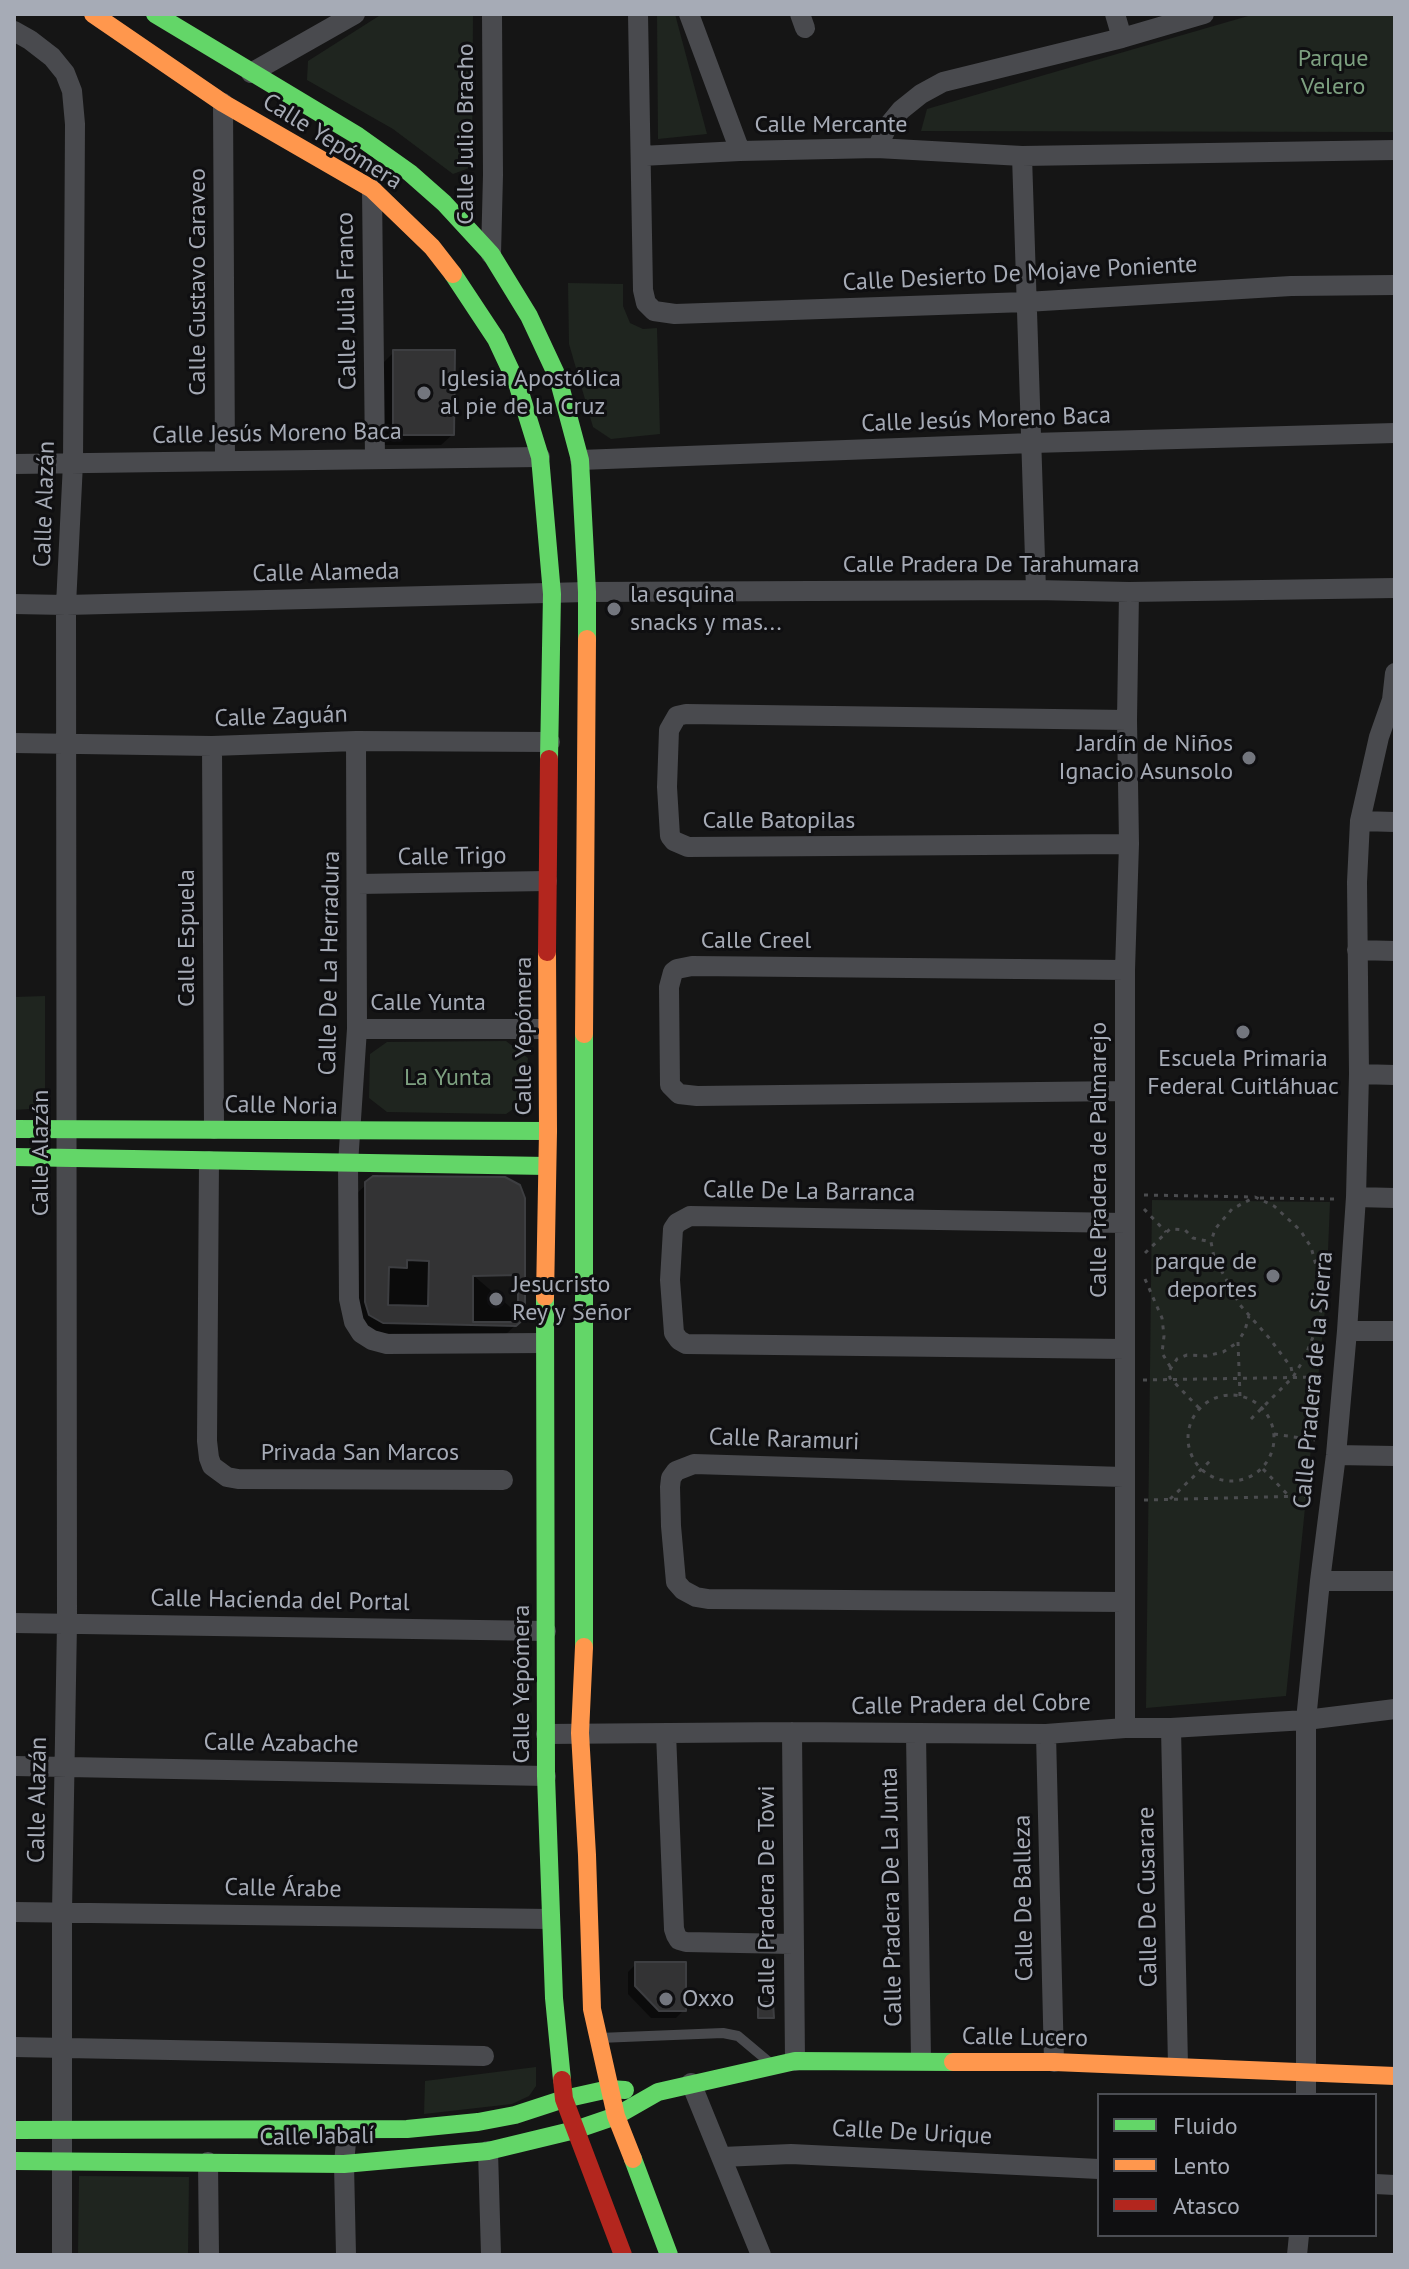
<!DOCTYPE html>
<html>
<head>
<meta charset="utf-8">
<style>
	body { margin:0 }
	#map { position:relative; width:1409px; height:2269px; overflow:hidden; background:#151515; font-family:"PT Sans",sans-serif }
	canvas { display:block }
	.frame { position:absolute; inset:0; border:16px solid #a6abb6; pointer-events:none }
	.legend { position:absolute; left:1097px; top:2093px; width:280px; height:144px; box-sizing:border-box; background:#0f0f11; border:2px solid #4b4d53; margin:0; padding:10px 14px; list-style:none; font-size:24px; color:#a6abb6 }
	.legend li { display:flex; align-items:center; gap:16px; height:40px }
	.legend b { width:40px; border:2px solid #4b4d53 }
</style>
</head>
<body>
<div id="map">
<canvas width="1409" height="2269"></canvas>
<div class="frame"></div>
<ul class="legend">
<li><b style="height:10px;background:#63d668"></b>Fluido</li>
<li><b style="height:10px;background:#ff974d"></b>Lento</li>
<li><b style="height:10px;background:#b3261e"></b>Atasco</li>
</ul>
</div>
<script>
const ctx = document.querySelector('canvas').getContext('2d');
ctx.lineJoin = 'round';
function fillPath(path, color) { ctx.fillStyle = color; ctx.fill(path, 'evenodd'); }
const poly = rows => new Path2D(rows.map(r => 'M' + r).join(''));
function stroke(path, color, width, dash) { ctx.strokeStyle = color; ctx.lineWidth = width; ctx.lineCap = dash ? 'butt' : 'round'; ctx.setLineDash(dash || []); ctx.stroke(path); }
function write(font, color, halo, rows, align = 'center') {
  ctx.font = font + ' "PT Sans",sans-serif'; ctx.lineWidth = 6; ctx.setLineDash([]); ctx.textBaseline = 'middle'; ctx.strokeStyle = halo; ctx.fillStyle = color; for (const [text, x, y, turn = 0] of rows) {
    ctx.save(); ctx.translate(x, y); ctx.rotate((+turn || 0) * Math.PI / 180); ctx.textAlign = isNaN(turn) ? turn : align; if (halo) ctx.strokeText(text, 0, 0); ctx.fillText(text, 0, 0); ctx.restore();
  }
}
const green = poly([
	[382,14,473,14,472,167,453,174,393,129,307,80,308,61],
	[657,14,675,14,707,134,658,139],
	[1255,14,1395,14,1395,132,921,131,927,109],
	[568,283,623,284,623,306,630,323,643,329,657,328,660,434,611,439,593,427,569,344],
	[45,996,45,1092,40,1106,29,1109,14,1110,14,997],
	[506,1041,528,1058,522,1103,506,1114,387,1112,369,1098,370,1054,387,1042],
	[1152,1200,1330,1202,1326,1300,1286,1696,1146,1708],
	[536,2067,536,2086,529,2096,512,2104,424,2114,425,2081],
	[79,2176,189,2177,188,2255,78,2255]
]);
const shadow = poly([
	[394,352,452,435,441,445,383,445,383,363],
	[367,1184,523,1318,504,1336,371,1333,359,1326,355,1195],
	[636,1964,684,2010,676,2018,651,2018,628,1994,628,1972],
	[758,2004,772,2017,770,2019,757,2019,757,2006]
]);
const building = poly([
	[393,350,455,350,454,435,393,435,393,350],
	[373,1176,505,1177,520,1185,525,1198,525,1318,516,1326,383,1323,369,1315,365,1302,365,1182,373,1176],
	[407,1260,429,1261,428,1306,388,1305,389,1267,407,1268,407,1260],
	[518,1275,518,1322,473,1322,473,1276,518,1275],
	[635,1962,686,1962,686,2011,659,2011,635,1986,635,1962],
	[758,2002,773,2002,774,2018,758,2018,758,2002]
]);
const path = poly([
	[1144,1195,1252,1197],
	[1260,1198,1336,1199],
	[1144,1209,1166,1232],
	[1145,1253,1170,1229,1185,1230,1193,1238,1211,1242],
	[1145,1279,1162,1318,1164,1336,1162,1353,1171,1368],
	[1143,1380,1324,1377],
	'1188 1438a43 43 0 1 1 86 0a43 43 0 1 1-86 0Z',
	[1240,1396,1238,1342,1245,1330,1249,1316],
	[1199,1408,1170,1378,1169,1373,1171,1368,1177,1359,1187,1355,1206,1356,1223,1352,1238,1342],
	[1251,1419,1293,1377,1304,1359,1315,1332,1323,1303,1322,1287,1311,1247,1300,1230,1274,1206,1255,1197,1232,1209,1215,1229,1211,1242,1214,1257,1240,1305,1270,1339,1291,1367,1293,1377],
	[1274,1434,1315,1440],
	[1263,1469,1288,1495],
	[1170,1499,1211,1460],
	[1144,1500,1309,1496]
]);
const lane = poly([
	[599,2038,723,2033,738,2036,769,2062]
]);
const street = poly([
	[638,14,643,290,646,303,654,311,675,314,1026,302,1291,286,1395,285],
	[689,14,740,151],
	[800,14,805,28],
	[1115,14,1122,38],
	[14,31,30,40,52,57,65,73,72,91,75,124,73,463,66,605,67,1623,62,1912,62,2255],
	[251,73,355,14],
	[223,103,225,460],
	[877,148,887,127,901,110,921,94,943,82,1122,38,1204,14],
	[641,156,740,151,877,148,1022,156,1395,150],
	[1022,156,1036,590],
	[372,189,375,459],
	[491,254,493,175,492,14],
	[580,460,1032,443,1395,433],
	[14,464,540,457],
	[14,604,66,605,587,592,1036,590,1129,592,1395,588],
	[1127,720,686,714,677,716,669,730,667,787,670,836,674,841,688,847,1129,844],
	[356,741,357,1029,348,1164,349,1299,354,1322,361,1333,372,1340,387,1344,544,1343],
	[14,743,212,746,356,741,550,742],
	[212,746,214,1129],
	[1360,821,1395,822],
	[358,884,547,881],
	[1357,950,1395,951],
	[357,1029,546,1029],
	[1359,1074,1395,1075],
	[1125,1091,697,1096,679,1094,670,1085,669,987,673,972,677,969,692,966,1125,970],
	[209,1161,207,1441,209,1458,212,1466,227,1477,238,1479,503,1480],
	[1356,1197,1395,1198],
	[1347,1331,1395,1331],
	[1125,1349,686,1344,679,1340,674,1333,670,1280,673,1229,677,1223,690,1216,1125,1223],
	[1336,1455,1395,1456],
	[1123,1477,694,1464,676,1471,671,1478,670,1487,671,1526,676,1582,683,1590,696,1597,708,1599,1124,1602],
	[1320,1581,1395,1581],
	[14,1623,546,1631],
	[1125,1728,1125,970,1129,844,1127,720,1129,592],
	[1171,1728,1178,2066],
	[792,1732,795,2061],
	[666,1733,674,1929,676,1935,679,1940,686,1942,793,1944],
	[546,1734,792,1732,1046,1734,1125,1728,1171,1728,1306,1720,1395,1709],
	[916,1734,921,2060],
	[1046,1734,1054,2062],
	[14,1766,546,1776],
	[14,1912,550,1919],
	[14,2047,484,2056],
	[691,2083,761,2255],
	[1306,2095,1306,1720,1320,1581,1336,1455,1347,1331,1356,1197,1359,1074,1357,882,1360,821,1379,737,1392,700,1395,673],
	[488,2151,491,2255],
	[722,2157,791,2154,1099,2169],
	[208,2162,209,2255],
	[1375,2184,1395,2185],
	[346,2255,344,2164,347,2130],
	[1297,2255,1299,2235]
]);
const fast = poly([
	[155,14,358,136,410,173,444,203,491,254,529,316,558,378,580,460,587,592,587,639],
	[453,274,496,339,518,386,540,457,552,594,549,759],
	[584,1034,584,1647],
	[14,1129,548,1131],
	[14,1157,547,1166],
	[545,1297,546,1776,554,1998,562,2080],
	[14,2130,407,2129,478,2122,515,2115,564,2099,609,2089,625,2090],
	[633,2159,669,2255],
	[14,2161,344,2164,488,2151,575,2130,616,2116,658,2092,795,2061,953,2062]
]);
const slow = poly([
	[93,14,223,103,372,189,432,247,453,274],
	[584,1034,587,639],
	[545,1297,548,1131,547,952],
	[584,1647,580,1733,587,1855,592,2009,616,2116,633,2159],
	[953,2062,1054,2062,1395,2076]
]);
const jam = poly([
	[547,952,549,759],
	[562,2080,564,2099,623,2255]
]);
const markers = [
	[424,393,8,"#73767e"],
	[614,609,8,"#73767e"],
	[1249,758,8,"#73767e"],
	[1243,1032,8,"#73767e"],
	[1273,1276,8,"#73767e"],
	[496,1299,8,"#73767e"],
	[666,1999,8,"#73767e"]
];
const parkNames = [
	["Parque",1333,59],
	["Velero",1333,87],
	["La Yunta",448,1078]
];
const streetNames = [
	["Calle Mercante",831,125],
	["Calle Julio Bracho",466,134,-90],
	["Calle Yepómera",332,142,32],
	["Calle Desierto De Mojave Poniente",1020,274,-3],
	["Calle Gustavo Caraveo",198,282,-90],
	["Calle Julia Franco",347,301,-91],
	["Calle Jesús Moreno Baca",986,420,-2],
	["Calle Jesús Moreno Baca",277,434,-1],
	["Calle Alazán",45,504,-88],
	["Calle Pradera De Tarahumara",991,565],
	["Calle Alameda",326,573,-1],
	["Calle Zaguán",281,717,-2],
	["Calle Batopilas",779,821],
	["Calle Trigo",452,857,-1],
	["Calle Espuela",187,938,-90],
	["Calle Creel",756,941],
	["Calle De La Herradura",330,963,-89],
	["Calle Yunta",428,1003],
	["Calle Yepómera",524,1036,-90],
	["Calle Noria",281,1106,1],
	["Calle Alazán",41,1153,-90],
	["Calle Pradera de Palmarejo",1099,1160,-90],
	["Calle De La Barranca",809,1192,1],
	["Calle Pradera de la Sierra",1314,1380,-85],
	["Calle Raramuri",784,1440,2],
	["Privada San Marcos",360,1453],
	["Calle Hacienda del Portal",280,1601,1],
	["Calle Yepómera",522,1684,-90],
	["Calle Pradera del Cobre",971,1705,-1],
	["Calle Azabache",281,1744,1],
	["Calle Alazán",38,1800,-89],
	["Calle Árabe",283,1889,1],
	["Calle Pradera De Towi",767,1897,-90],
	["Calle Pradera De La Junta",892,1897,-91],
	["Calle De Cusarare",1148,1897,-91],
	["Calle De Balleza",1024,1898,-91],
	["Calle Lucero",1025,2038,1],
	["Calle De Urique",912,2133,3],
	["Calle Jabalí",317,2137,-1]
];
const poiNames = [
	["Iglesia Apostólica",440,379],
	["al pie de la Cruz",440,407],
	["la esquina",630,595],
	["snacks y mas...",630,623],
	["Jardín de Niños",1233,744,"right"],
	["Ignacio Asunsolo",1233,772,"right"],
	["Escuela Primaria",1243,1059,"center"],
	["Federal Cuitláhuac",1243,1087,"center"],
	["parque de",1257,1262,"right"],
	["deportes",1257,1290,"right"],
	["Jesucristo",512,1285],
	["Rey y Señor",512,1313],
	["Oxxo",682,1999]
];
fillPath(green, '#1f251f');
fillPath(shadow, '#0007');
fillPath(building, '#333334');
stroke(building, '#3d3e41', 2);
stroke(path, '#4b4c4f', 3, [4, 6]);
stroke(lane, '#494a4e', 10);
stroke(street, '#494a4e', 20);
stroke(fast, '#63d668', 18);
stroke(slow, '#ff974d', 18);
stroke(jam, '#b3261e', 18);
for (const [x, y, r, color] of markers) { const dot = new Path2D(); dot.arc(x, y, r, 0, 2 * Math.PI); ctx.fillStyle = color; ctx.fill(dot); stroke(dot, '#0f0f11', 3); }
write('24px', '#7da080', '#0f0f11', parkNames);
write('24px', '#a6abb6', '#0f0f11', streetNames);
write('24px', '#a6abb6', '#0f0f11', poiNames, 'left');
</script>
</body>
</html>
